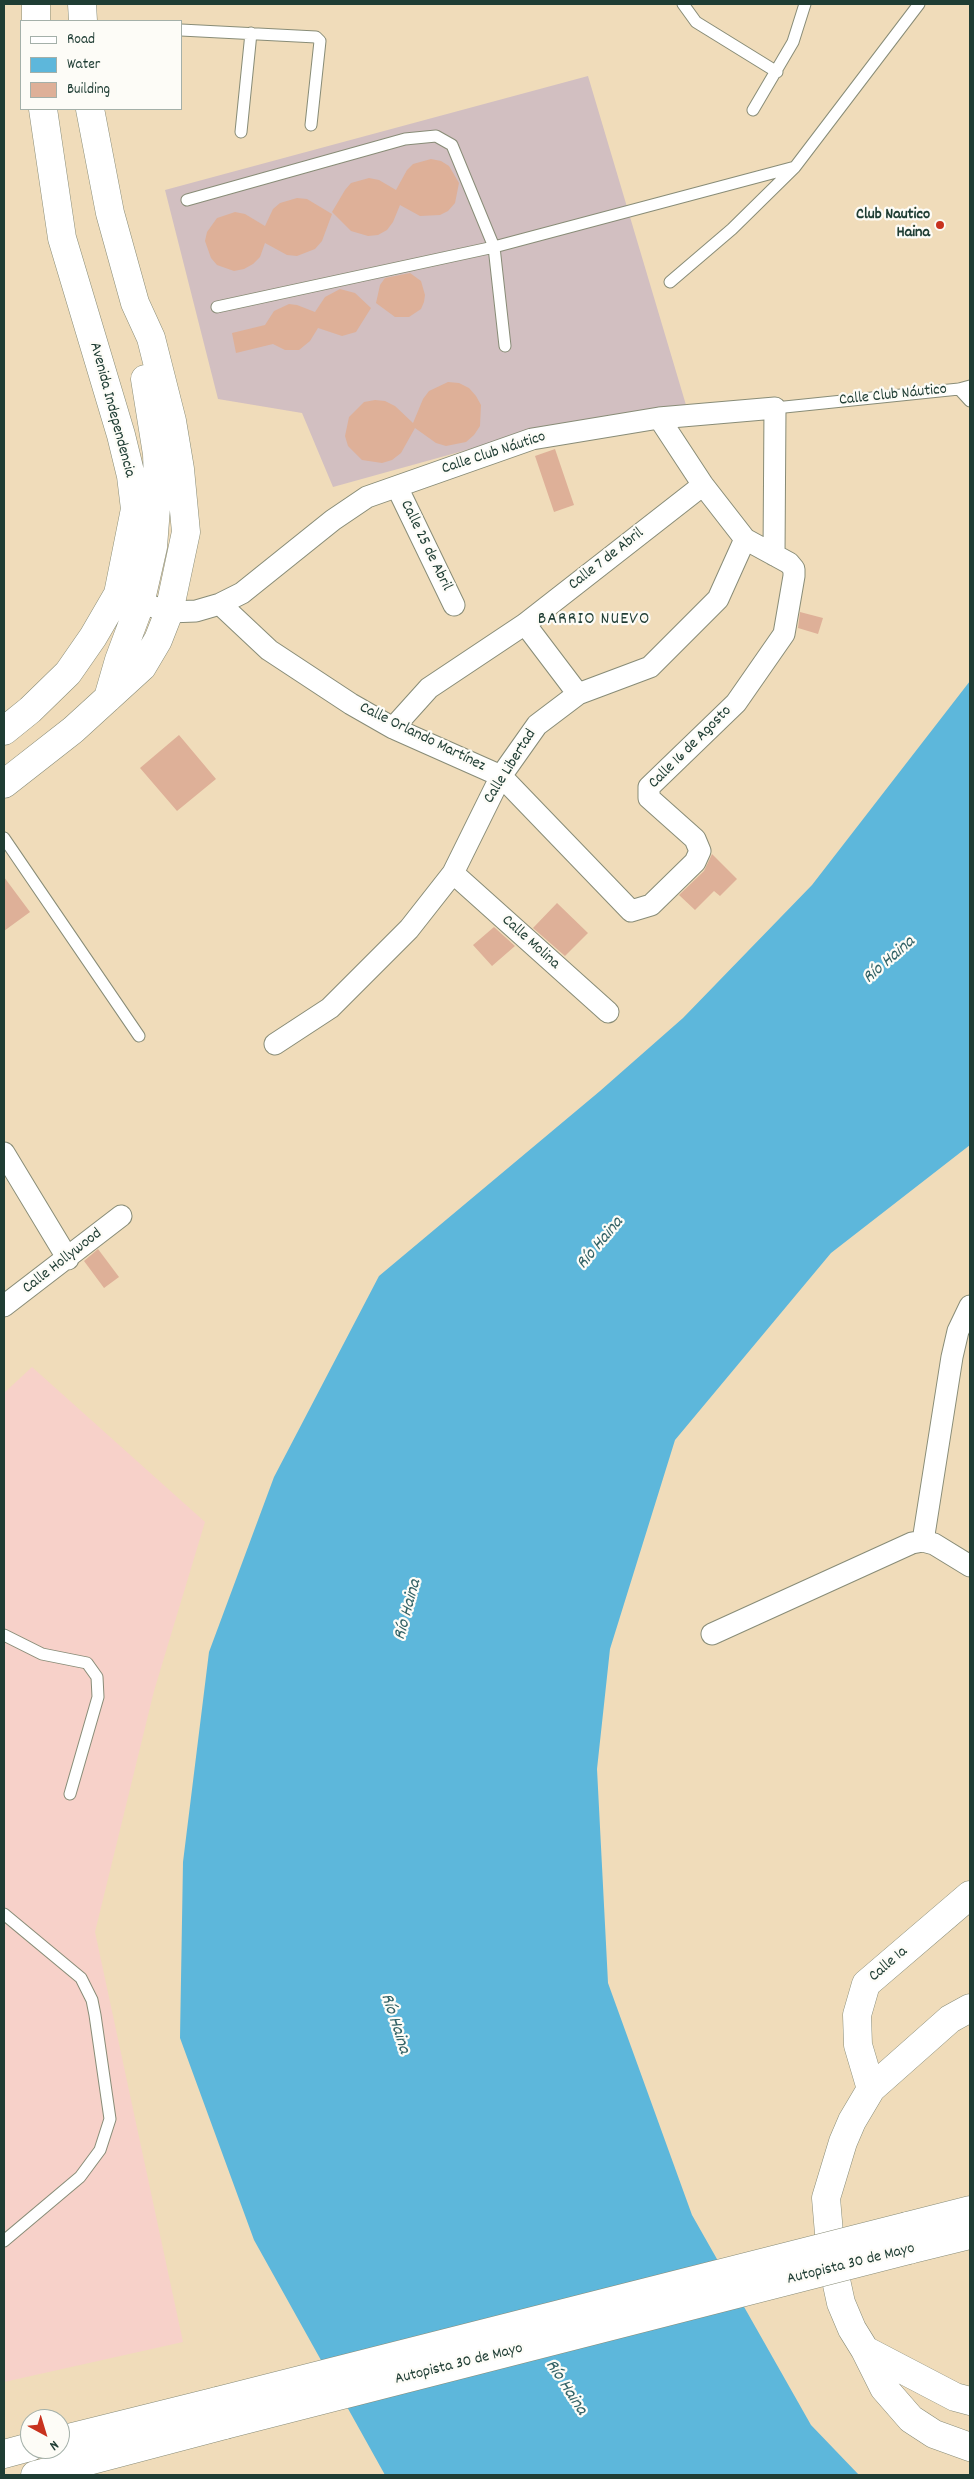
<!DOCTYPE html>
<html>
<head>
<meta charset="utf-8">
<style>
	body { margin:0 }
	#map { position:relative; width:974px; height:2479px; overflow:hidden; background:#f0dcba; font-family:Dekko,sans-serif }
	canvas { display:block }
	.frame { position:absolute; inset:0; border:5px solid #1f3d34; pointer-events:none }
	.legend { position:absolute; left:20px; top:20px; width:162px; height:90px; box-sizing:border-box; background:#fdfcf7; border:1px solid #a4b0a9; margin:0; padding:6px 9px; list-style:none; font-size:15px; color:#1f3d34 }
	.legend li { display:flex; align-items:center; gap:10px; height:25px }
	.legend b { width:25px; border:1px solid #a4b0a9 }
	.north { position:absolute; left:20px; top:2409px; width:50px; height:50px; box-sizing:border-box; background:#fdfcf7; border:1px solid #a4b0a9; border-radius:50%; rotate:141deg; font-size:14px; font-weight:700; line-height:20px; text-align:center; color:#1f3d34 }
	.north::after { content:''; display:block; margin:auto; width:18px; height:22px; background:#c8321e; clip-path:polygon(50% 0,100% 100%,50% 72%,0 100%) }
</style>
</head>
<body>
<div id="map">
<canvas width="974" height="2479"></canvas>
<div class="frame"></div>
<ul class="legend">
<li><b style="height:6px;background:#fff"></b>Road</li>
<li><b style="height:14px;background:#5db7db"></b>Water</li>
<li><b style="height:14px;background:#deb098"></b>Building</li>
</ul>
<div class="north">N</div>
</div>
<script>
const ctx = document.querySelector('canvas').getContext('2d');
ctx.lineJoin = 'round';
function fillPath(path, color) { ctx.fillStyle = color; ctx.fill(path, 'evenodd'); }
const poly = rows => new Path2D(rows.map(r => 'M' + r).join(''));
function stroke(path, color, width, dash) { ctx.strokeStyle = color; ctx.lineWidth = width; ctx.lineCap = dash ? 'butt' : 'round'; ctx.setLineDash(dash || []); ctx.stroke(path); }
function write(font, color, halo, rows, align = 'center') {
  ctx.font = font + ' Dekko,sans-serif'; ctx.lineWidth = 4.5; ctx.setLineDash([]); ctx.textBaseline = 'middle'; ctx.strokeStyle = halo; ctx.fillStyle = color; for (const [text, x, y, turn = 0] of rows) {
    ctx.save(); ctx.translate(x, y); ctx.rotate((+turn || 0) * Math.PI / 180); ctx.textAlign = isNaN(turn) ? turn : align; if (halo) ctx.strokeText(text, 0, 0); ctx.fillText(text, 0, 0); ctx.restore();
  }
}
const built = poly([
	[32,1367,205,1522,154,1691,95,1932,183,2342,4,2382,4,1393]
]);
const industrial = poly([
	[588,76,686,405,499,441,333,487,302,413,218,399,165,190]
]);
const water = poly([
	[970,681,970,1145,831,1253,675,1440,610,1649,597,1769,608,1983,692,2215,811,2425,859,2475,385,2475,254,2240,180,2038,183,1862,209,1652,274,1477,379,1276,600,1091,683,1018,812,885]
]);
const building = poly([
	[431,159,441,161,449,166,459,183,455,203,448,211,440,215,420,216,400,205,393,222,387,230,378,235,368,236,351,231,332,212,345,190,351,183,369,178,379,180,396,190,407,170,413,164],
	[297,198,307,199,332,214,322,241,315,249,297,256,287,255,265,243,260,257,253,264,244,269,234,271,217,265,211,258,205,241,207,232,217,218,235,212,245,214,265,226,273,209,280,203],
	[410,273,421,281,425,295,424,302,421,309,409,317,395,317,376,303,380,285,385,278],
	[340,289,355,293,371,308,356,332,342,336,318,328,310,341,299,350,285,350,273,344,236,353,232,333,265,325,274,311,289,304,297,305,315,312,325,297],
	[448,382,459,383,469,388,476,396,481,405,480,426,474,435,466,442,446,446,436,443,415,428,401,453,392,460,382,463,362,460,348,446,345,436,349,417,364,402,375,400,385,401,395,406,413,423,423,399,429,391],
	[555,449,574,505,554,512,535,456],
	[800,612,823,618,818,634,798,628],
	[179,735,216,779,177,811,140,768],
	[712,854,737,879,720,896,714,891,695,910,679,895,704,871],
	[4,877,30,912,4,931],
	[557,903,588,933,565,956,533,928],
	[494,927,515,946,492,966,473,945],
	[98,1249,119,1277,104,1288,84,1261]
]);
const lane = poly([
	[683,4,696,22,777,72],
	[181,30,316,37,320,41,311,125],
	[753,110,793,42,805,4],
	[241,132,251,33],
	[187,200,405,139,436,136,452,145,494,247,505,346],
	[670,282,732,229,795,167,919,4],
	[217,307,494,247,795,167],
	[959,389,970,401],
	[775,408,959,389,970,386],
	[4,838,139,1036],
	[4,1635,42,1654,87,1663,97,1677,98,1697,70,1794],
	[4,1914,81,1978,92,2000,95,2015,110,2119,100,2150,80,2177,4,2241]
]);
const street = poly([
	[397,487,454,605],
	[127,598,169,612,196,611,220,604,242,593,333,520,367,497,532,439,659,418,775,408,774,555],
	[220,604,269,650,351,704,393,728,501,776,631,911,651,905,695,862,700,851,695,839,649,798,649,787,736,703,784,634,794,576,794,569,789,563,745,539,703,485,659,418],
	[525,624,578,694],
	[393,728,429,688,525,624,703,485],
	[453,873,608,1012],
	[275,1044,330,1008,409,929,453,873,501,776,537,725,578,694,650,667,718,599,745,539],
	[4,1153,68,1259],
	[4,1306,121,1216],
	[923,1541,952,1357,958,1331,970,1306],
	[712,1634,912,1543,923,1541,934,1544,970,1566]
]);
const secondary = poly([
	[36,4,36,21],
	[82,4,83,21],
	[108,698,119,660,140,604,153,547,158,482,157,454,145,379],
	[4,731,30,710,68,673,93,637,118,594,135,509,131,476,121,435,62,238,43,109],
	[4,784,73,730,142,667,158,640,169,612,186,532,180,469,172,421,151,338,135,303,110,213,90,109],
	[970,2008,950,2019,871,2089,852,2121,843,2142,826,2198,831,2257,841,2303,852,2329,865,2350,884,2388,911,2419,934,2434,970,2447],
	[871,2089,858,2045,857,2015,866,1984,970,1895],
	[865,2350,955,2397,970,2401]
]);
const highway = poly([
	[907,2226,970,2210],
	[909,2250,970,2235],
	[60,2440,217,2401],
	[4,2454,30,2447],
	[35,2475,225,2425]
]);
const highwayBridge = poly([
	[217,2401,907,2226],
	[225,2425,909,2250]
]);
const markers = [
	[940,225,5,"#c8321e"]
];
const poiNames = [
	["Club Nautico",930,216],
	["Haina",930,234]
];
const streetNames = [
	["Calle Club Náutico",893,396,-6],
	["Avenida Independencia",111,410,75],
	["Calle Club Náutico",494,454,-18],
	["Calle 25 de Abril",425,546,64],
	["Calle 7 de Abril",607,560,-38],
	["Calle Orlando Martínez",422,738,26],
	["Calle 16 de Agosto",691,748,-45],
	["Calle Libertad",511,767,-58],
	["Calle Molina",530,943,42],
	["Calle Hollywood",63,1262,-38],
	["Calle 1a",889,1965,-41],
	["Autopista 30 de Mayo",851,2265,-14],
	["Autopista 30 de Mayo",459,2365,-14]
];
const neighbourhoodNames = [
	["BARRIO NUEVO",594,621]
];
const waterNames = [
	["Río Haina",890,961,-41],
	["Río Haina",601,1244,-50],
	["Río Haina",409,1610,-75],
	["Río Haina",394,2024,72],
	["Río Haina",565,2388,57]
];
fillPath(built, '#f7d1c9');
fillPath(industrial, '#d2bfc1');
fillPath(water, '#5db7db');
fillPath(building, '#deb098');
stroke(lane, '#888c77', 13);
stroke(street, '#888c77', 23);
stroke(secondary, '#888c77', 29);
stroke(highway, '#888c77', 29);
stroke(lane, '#fff', 11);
stroke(street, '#fff', 21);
stroke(secondary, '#fff', 28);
stroke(highway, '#fff', 28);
stroke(highwayBridge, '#888c77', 29, []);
stroke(highwayBridge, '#fff', 28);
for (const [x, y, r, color] of markers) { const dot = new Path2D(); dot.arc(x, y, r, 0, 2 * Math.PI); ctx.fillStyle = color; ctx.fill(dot); stroke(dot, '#fdfcf7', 2); }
write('bold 16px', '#1f3d34', '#fdfcf7', poiNames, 'right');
write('16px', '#1f3d34', '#fdfcf7', streetNames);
ctx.letterSpacing = '1px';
write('18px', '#1f3d34', '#fdfcf7', neighbourhoodNames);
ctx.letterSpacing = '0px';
write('italic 18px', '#326266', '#fdfcf7', waterNames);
</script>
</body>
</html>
